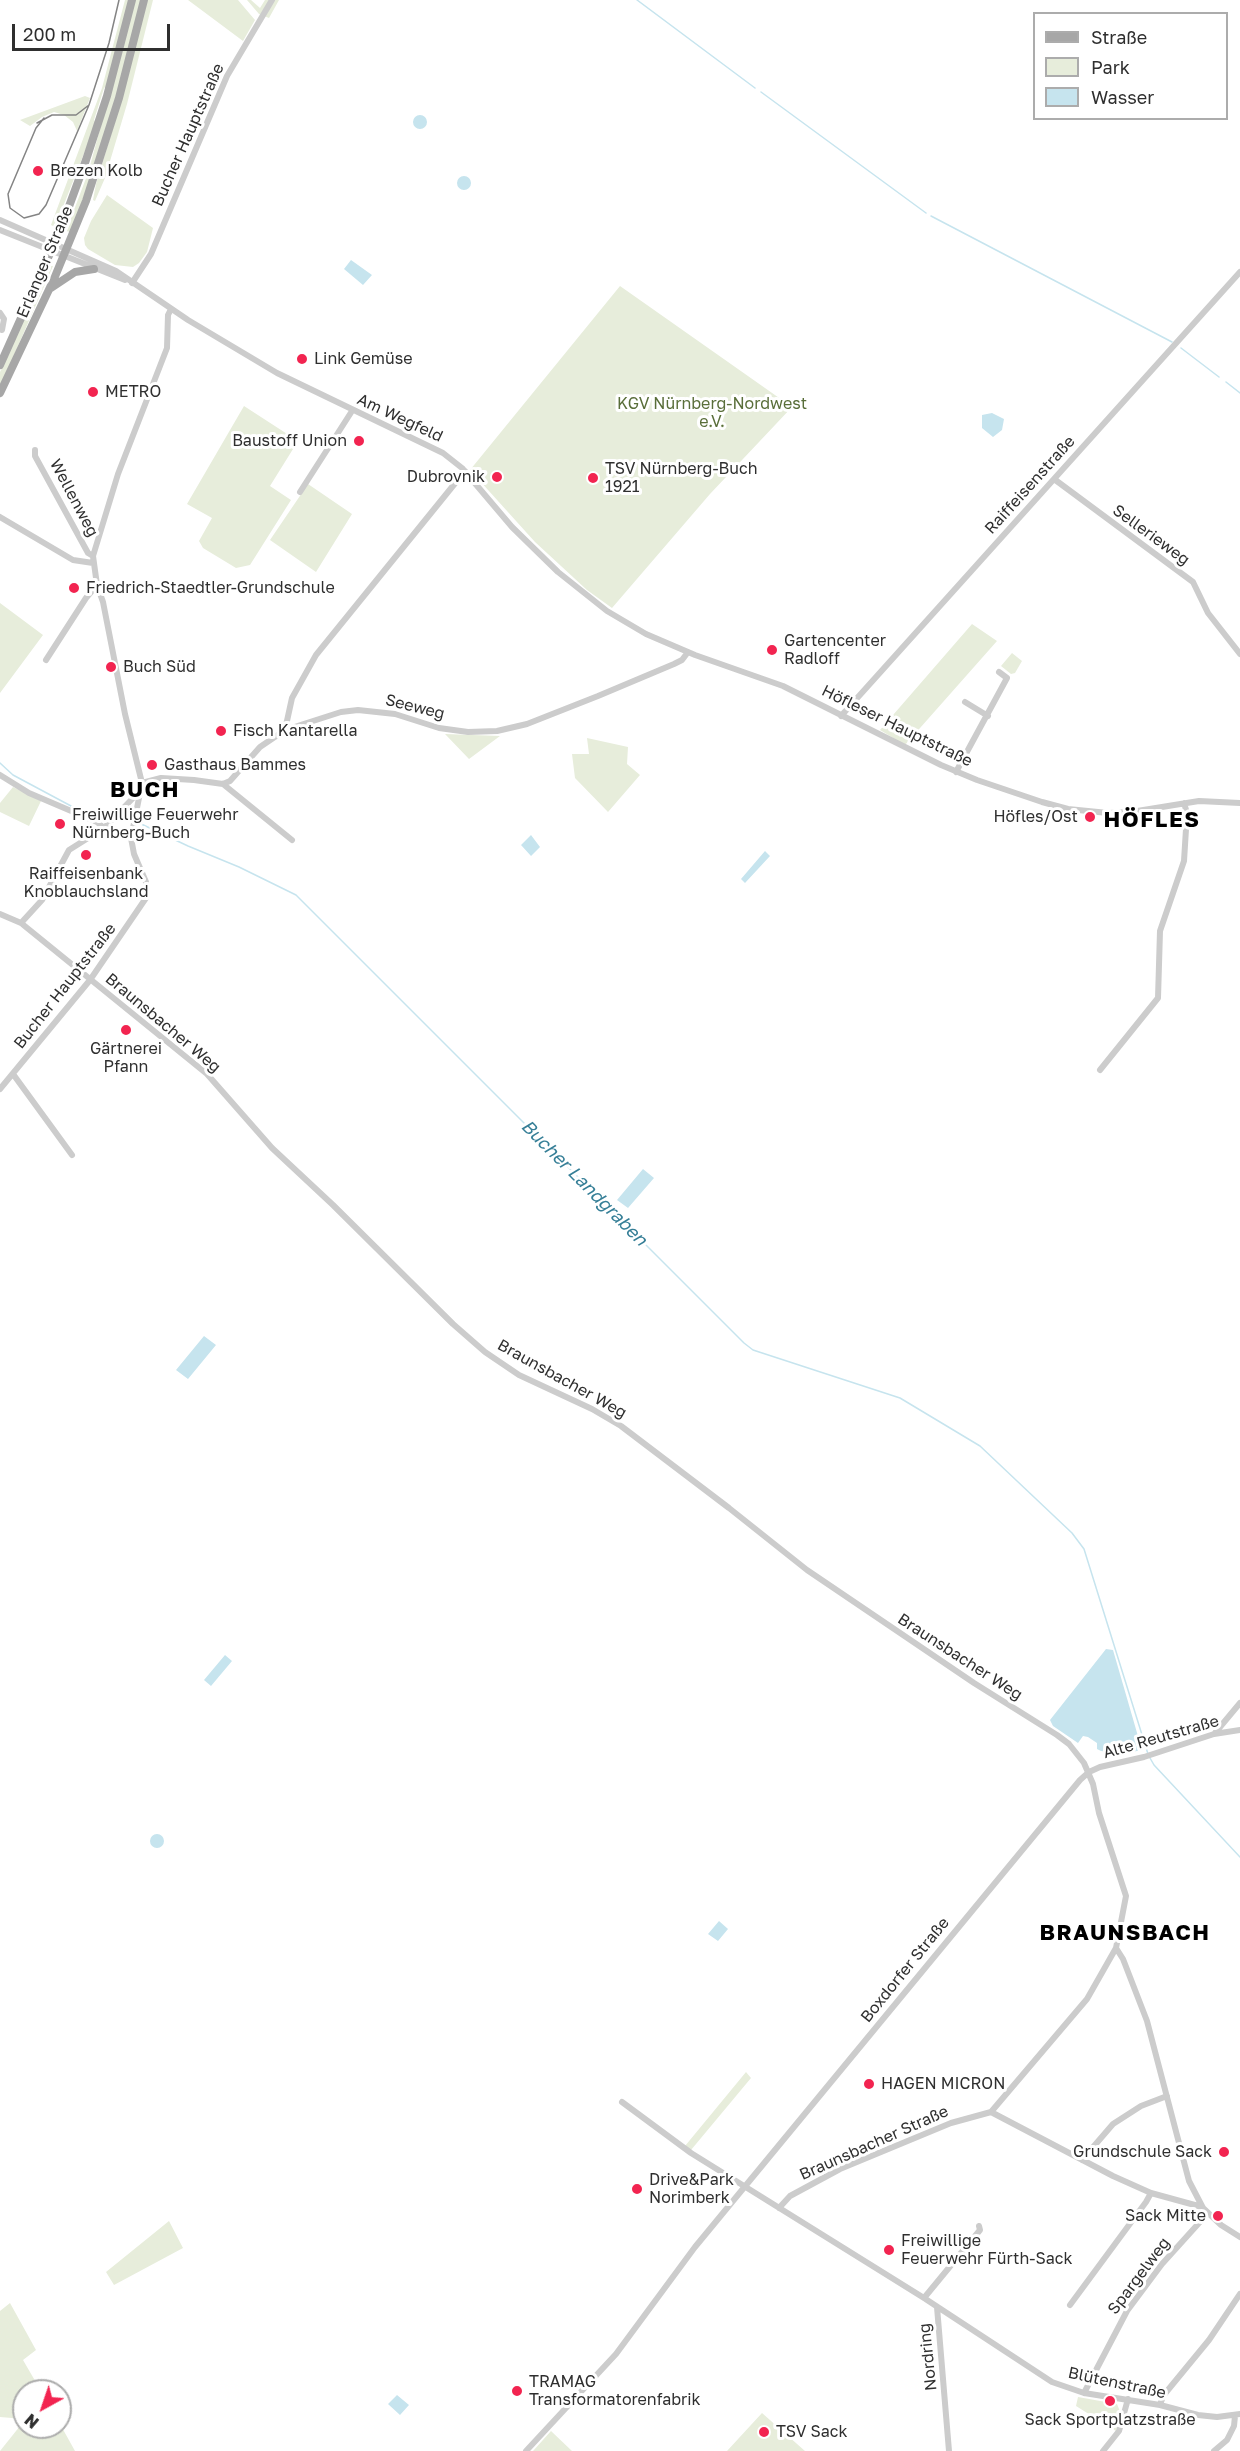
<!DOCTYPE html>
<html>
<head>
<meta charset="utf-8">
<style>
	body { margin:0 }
	#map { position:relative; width:1240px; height:2451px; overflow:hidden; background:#fff; font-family:"Golos Text",sans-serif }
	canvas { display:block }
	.legend { position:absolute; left:1033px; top:12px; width:195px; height:108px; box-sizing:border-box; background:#fff; border:2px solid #acacac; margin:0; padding:8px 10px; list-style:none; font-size:18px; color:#2f2f2f }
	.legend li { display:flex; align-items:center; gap:12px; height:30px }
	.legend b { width:30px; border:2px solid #acacac }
	.north { position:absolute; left:12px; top:2379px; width:60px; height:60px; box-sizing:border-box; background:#fff; border:2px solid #acacac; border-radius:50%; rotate:220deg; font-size:16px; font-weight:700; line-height:24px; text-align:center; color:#2f2f2f }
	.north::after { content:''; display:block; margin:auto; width:21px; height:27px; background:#f22450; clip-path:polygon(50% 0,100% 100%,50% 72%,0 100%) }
	.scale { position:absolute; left:12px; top:24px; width:158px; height:27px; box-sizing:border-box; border:3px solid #2f2f2f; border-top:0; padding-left:8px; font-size:18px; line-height:21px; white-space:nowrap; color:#2f2f2f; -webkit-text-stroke:4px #fff; paint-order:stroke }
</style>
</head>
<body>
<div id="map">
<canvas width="1240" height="2451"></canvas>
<ul class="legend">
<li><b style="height:8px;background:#a7a7a7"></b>Straße</li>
<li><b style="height:16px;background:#e7eddb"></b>Park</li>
<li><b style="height:16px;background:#c6e4ee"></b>Wasser</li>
</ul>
<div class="north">N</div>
<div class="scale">200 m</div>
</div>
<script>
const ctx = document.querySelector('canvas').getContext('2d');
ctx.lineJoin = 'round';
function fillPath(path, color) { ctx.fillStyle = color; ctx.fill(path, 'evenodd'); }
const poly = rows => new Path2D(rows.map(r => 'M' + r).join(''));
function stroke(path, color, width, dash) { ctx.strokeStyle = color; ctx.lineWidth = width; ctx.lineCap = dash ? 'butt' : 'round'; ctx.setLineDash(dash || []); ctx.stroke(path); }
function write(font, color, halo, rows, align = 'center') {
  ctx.font = font + ' "Golos Text",sans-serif'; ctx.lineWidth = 6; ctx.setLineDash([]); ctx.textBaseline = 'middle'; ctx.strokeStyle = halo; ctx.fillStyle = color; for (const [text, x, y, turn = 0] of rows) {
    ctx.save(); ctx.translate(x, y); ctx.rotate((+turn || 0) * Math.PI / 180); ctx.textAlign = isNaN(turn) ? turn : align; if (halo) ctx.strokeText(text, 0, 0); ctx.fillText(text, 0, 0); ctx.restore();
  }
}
const green = poly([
	[125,0,129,0,107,86,104,88,94,120,96,123,55,227,51,225,102,88],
	[135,0,141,0,116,99,83,199,70,232,66,231,88,173],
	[147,0,153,0,127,104,105,178,95,201,93,200,96,184,121,102],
	[188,0,238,0,255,20,243,41],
	[247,0,251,0,260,8,265,0,279,0,269,18,259,14],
	[85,96,90,98,77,131,73,122,64,115,54,112,42,117,30,126,20,120],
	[107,195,153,228,147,252,139,263,133,267,115,265,88,249,85,245,84,238,91,221],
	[49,265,53,266,0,387,0,372],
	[620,286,792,407,710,494,612,608,587,590,535,542,470,470],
	[244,406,298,441,270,486,291,500,250,565,236,568,203,548,199,541,212,518,187,504],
	[308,484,352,514,316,572,270,540],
	[0,603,43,635,0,693],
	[972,624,997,641,905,745,880,730],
	[1012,653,1022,661,1015,673,1011,674,1001,666],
	[445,734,500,736,469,759],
	[587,738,628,747,627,764,640,775,608,812,575,778,572,754,589,754],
	[13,787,41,801,29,826,0,812,0,803],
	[746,2072,751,2078,691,2150,685,2146],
	[169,2221,183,2248,114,2285,106,2272],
	[10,2303,36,2350,23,2360,41,2391,24,2391,24,2419,0,2417,0,2311],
	[1078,2397,1117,2404,1121,2414,1116,2431,1076,2406],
	[762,2413,805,2451,727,2451],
	[24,2421,24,2427,60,2427,60,2424,75,2451,0,2451],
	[551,2431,572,2451,533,2451]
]);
const water = poly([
	'413 122a7 7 0 1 1 14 0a7 7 0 1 1-14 0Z',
	'457 183a7 7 0 1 1 14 0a7 7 0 1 1-14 0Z',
	[351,260,372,275,363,285,344,269],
	[992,413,1004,419,1002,430,993,437,982,428,982,415],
	[531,835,540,847,531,856,521,845],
	[765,851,770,856,745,883,741,879],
	[643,1169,654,1178,628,1208,617,1200],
	[204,1336,216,1345,188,1379,176,1370],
	[1106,1649,1113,1650,1142,1750,1122,1754,1101,1751,1097,1749,1097,1743,1088,1737,1083,1736,1078,1743,1053,1726,1050,1720],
	[225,1655,232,1661,211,1686,204,1680],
	'150 1841a7 7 0 1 1 14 0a7 7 0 1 1-14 0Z',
	[719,1921,728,1929,718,1941,708,1934],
	[397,2395,409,2405,400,2415,388,2404]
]);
const stream = poly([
	[637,0,755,88],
	[761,92,926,213],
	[931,216,1172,342],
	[1181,348,1219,377],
	[1226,382,1240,393],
	[0,763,13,775,86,814,113,814],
	[121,814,133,820],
	[137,822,188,846,239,867,296,895,744,1343,753,1350,900,1398,980,1446,1072,1533,1084,1549,1148,1754],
	[1150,1758,1154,1765,1240,1857]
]);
const minor = poly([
	[0,220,116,271,188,320,277,373,443,453,462,468,512,527,558,572,607,611,646,634,695,655,783,686,941,765,977,780,1042,802,1068,809,1108,813,1131,812,1199,801,1240,803],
	[0,230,125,280],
	[132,283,151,254,227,76,272,0],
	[0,313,4,319,2,330],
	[35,450,35,456,88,553,93,556],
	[1054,479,1193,582,1208,613,1240,654],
	[300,492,352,411],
	[0,517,73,560,93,563],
	[46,660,86,598,97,585],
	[965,702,988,716],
	[841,716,1240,272],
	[285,730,292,698,316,655,465,471],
	[956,772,1007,678,999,672],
	[0,775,29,793,97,822,104,828],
	[142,783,161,778,194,780,223,784,230,781,260,747,285,730,341,712,358,710,395,714,439,728,468,732,497,731,527,724,598,696,674,664,682,660,688,652],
	[223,784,292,840],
	[0,914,21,923,207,1074,272,1148,333,1205,453,1324,485,1352,519,1375,592,1409,621,1426,729,1508,807,1570,974,1683,1057,1735,1069,1744,1084,1763,1093,1784,1099,1813,1126,1896,1116,1948,1087,1999,991,2112,951,2123,840,2169,790,2196,779,2208],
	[21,923,42,900,69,850,104,828,134,797,141,792],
	[1100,1070,1158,998,1160,931,1184,861,1187,813,1184,803],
	[13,1074,72,1155],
	[0,1089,90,980,146,898,146,882,134,854,131,838,142,783,125,714,103,602,97,585,93,556,118,474,167,348,168,315,171,309],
	[1215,1733,1240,1703],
	[1116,1948,1123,1959,1147,2021,1189,2181,1203,2208,1221,2225,1240,2237],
	[622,2102,691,2153,924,2298,1052,2382,1084,2393,1160,2405,1198,2415,1217,2417,1240,2414],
	[991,2112,1113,2176,1151,2193,1202,2207],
	[1082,2160,1113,2124,1141,2106,1167,2096],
	[924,2298,980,2230,979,2226],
	[1070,2305,1146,2202,1151,2193],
	[937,2307,949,2451],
	[1084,2393,1127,2311,1162,2264,1208,2213],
	[1160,2405,1163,2396,1209,2340,1240,2294],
	[526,2451,616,2354,695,2247,1080,1780,1089,1772,1100,1767,1144,1757,1214,1734,1240,1730],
	[1103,2451,1119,2431,1128,2399],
	[1214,2451,1227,2440,1234,2426,1235,2416]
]);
const major = poly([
	[51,288,75,272,94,269],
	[0,365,60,231,86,160,107,96,132,0],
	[0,393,54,279,86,201,119,98,144,0]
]);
const tram = poly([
	[44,118,36,128,8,194,10,208,24,218,39,214,46,205,89,105,109,43,119,0],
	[37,123,52,115,76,115,89,105]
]);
const markers = [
	[38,171,6,"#f22450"],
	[302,359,6,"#f22450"],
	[93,392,6,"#f22450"],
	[359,441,6,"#f22450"],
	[497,477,6,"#f22450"],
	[593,478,6,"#f22450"],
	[74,588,6,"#f22450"],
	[772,650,6,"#f22450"],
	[111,667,6,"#f22450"],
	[221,731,6,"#f22450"],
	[152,765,6,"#f22450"],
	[1090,817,6,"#f22450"],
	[60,824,6,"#f22450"],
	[86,855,6,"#f22450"],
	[126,1030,6,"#f22450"],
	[869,2084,6,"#f22450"],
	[1224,2152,6,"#f22450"],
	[637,2189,6,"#f22450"],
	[1218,2216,6,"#f22450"],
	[889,2250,6,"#f22450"],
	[517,2391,6,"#f22450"],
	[1110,2401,6,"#f22450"],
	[764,2432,6,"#f22450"]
];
const streetNames = [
	["Bucher Hauptstraße",188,135,-66],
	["Erlanger Straße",45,262,-67],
	["Am Wegfeld",400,418,25],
	["Raiffeisenstraße",1030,485,-48],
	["Wellenweg",74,498,62],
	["Sellerieweg",1151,535,36],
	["Seeweg",415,707,14],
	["Höfleser Hauptstraße",897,726,26],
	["Bucher Hauptstraße",65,986,-52],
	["Braunsbacher Weg",163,1023,40],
	["Braunsbacher Weg",562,1379,29],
	["Braunsbacher Weg",960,1657,33],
	["Alte Reutstraße",1161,1737,-16],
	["Boxdorfer Straße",905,1970,-51],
	["Braunsbacher Straße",874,2143,-24],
	["Spargelweg",1139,2276,-53],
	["Nordring",928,2357,-96],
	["Blütenstraße",1117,2383,12]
];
const poiNames = [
	["Brezen Kolb",50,171],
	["Link Gemüse",314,359],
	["METRO",105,392],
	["Baustoff Union",347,441,"right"],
	["TSV Nürnberg-Buch",605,469],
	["1921",605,487],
	["Dubrovnik",485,477,"right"],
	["Friedrich-Staedtler-Grundschule",86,588],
	["Gartencenter",784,641],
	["Radloff",784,659],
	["Buch Süd",123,667],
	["Fisch Kantarella",233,731],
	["Gasthaus Bammes",164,765],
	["Freiwillige Feuerwehr",72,815],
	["Nürnberg-Buch",72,833],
	["Höfles/Ost",1078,817,"right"],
	["Raiffeisenbank",86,874,"center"],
	["Knoblauchsland",86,892,"center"],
	["Gärtnerei",126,1049,"center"],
	["Pfann",126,1067,"center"],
	["HAGEN MICRON",881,2084],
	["Grundschule Sack",1212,2152,"right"],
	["Drive&Park",649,2180],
	["Norimberk",649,2198],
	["Sack Mitte",1206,2216,"right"],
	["Freiwillige",901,2241],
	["Feuerwehr Fürth-Sack",901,2259],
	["TRAMAG",529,2382],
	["Transformatorenfabrik",529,2400],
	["Sack Sportplatzstraße",1110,2420,"center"],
	["TSV Sack",776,2432]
];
const parkNames = [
	["KGV Nürnberg-Nordwest",712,404],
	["e.V.",712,422]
];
const waterNames = [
	["Bucher Landgraben",584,1183,45]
];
const districtNames = [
	["BUCH",145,790],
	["HÖFLES",1152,820],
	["BRAUNSBACH",1125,1933]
];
fillPath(green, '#e7eddb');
fillPath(water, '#c6e4ee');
stroke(stream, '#c6e4ee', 1.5);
stroke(minor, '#ccc', 6);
stroke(major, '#a7a7a7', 8);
stroke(tram, '#848484', 1.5);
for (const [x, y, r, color] of markers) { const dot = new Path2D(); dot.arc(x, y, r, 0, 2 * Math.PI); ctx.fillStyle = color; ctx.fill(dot); stroke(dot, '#fff', 2); }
write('16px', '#2f2f2f', '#fff', streetNames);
write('16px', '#2f2f2f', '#fff', poiNames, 'left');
write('16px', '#596e39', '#fff', parkNames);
write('italic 18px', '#367f97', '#fff', waterNames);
ctx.letterSpacing = '1.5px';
write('bold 22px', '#000', '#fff', districtNames);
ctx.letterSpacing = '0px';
</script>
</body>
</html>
